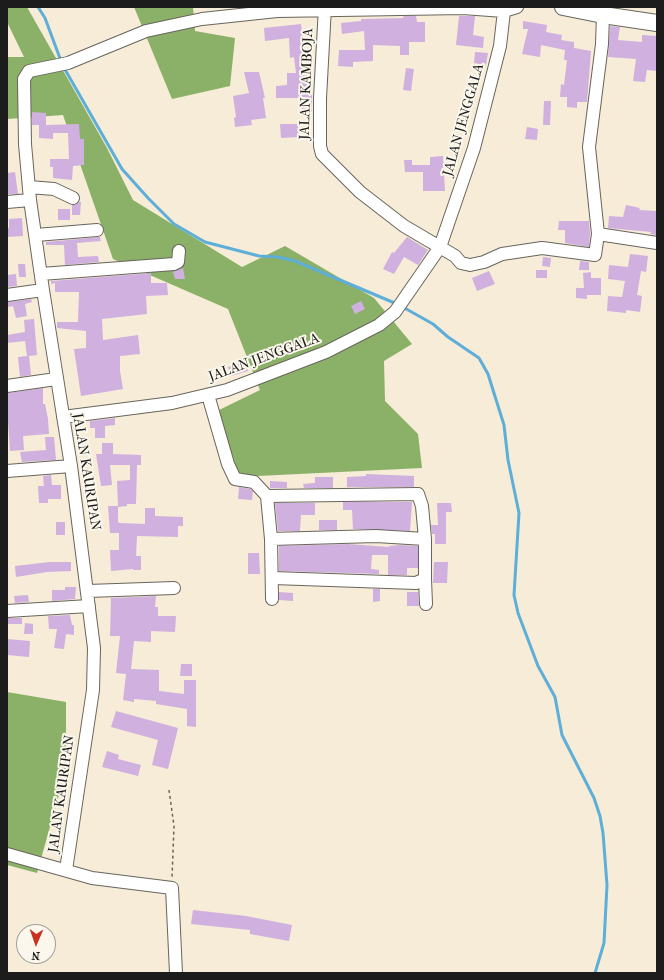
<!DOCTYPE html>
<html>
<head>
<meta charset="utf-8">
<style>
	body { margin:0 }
	#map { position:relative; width:664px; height:980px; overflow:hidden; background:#f6ecd7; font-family:"IM FELL French Canon",serif }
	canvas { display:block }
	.frame { position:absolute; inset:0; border:8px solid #1c1c1c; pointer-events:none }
	.north { position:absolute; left:16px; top:924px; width:40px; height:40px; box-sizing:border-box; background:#fbf7ec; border:1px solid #a29f99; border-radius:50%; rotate:182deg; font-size:11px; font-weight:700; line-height:16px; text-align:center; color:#1c1c1c }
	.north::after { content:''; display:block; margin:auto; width:14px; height:18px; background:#c8321e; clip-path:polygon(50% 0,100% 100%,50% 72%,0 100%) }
</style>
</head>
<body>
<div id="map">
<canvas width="664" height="980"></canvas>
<div class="frame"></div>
<div class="north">N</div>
</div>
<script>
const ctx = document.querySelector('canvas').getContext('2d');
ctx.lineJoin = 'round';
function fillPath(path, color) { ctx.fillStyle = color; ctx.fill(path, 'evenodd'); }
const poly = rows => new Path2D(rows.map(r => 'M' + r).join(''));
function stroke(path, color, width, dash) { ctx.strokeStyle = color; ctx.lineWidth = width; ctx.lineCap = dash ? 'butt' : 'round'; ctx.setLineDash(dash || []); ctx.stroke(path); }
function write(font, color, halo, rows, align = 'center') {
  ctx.font = font + ' "IM FELL French Canon",serif'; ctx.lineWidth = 4; ctx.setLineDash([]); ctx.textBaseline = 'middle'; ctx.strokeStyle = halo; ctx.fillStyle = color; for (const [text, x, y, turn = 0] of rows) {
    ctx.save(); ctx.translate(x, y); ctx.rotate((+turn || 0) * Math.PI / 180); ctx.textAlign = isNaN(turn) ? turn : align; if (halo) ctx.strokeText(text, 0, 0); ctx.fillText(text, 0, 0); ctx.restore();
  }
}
const forest = poly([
	[7,7,27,7,107,148,133,200,242,267,285,246,374,298,412,344,384,361,385,401,418,434,422,468,237,477,217,411,260,390,228,309,113,259,63,115,7,119,7,57,24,57,7,22],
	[134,7,193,7,195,31,235,38,230,86,172,99],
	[7,692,66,702,66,770,37,873,7,865]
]);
const stream = poly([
	[38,7,45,18,61,61],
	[63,66,122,169,148,198,174,224,205,242,259,256,278,257,295,261,397,304],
	[401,306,433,324,448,337,479,358,488,374,504,425,508,460,519,513,514,595,518,613,538,666,555,697,562,735,594,798,600,816,603,833,607,885,604,943,595,973]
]);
const building = poly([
	[403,16,416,16,417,22,425,22,425,42,409,42,409,55,400,55,400,46,373,45,373,61,353,62,353,67,338,66,339,50,365,50,364,31,342,34,341,23,361,21,361,19,404,18],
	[459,16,475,16,473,35,484,37,483,48,456,45],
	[523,21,547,25,546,32,562,35,561,40,574,42,574,48,591,51,587,102,577,102,577,108,567,107,567,97,560,97,561,84,564,85,567,60,564,60,565,50,541,45,540,57,522,54,528,29,523,29],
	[301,24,305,59,309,58,311,70,312,70,312,112,302,112,302,98,276,98,276,86,287,85,287,73,296,73,294,57,290,58,289,38,265,41,264,28],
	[610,26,620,27,618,40,642,42,642,35,657,36,657,71,647,70,645,82,633,81,636,59,608,57],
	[475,52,488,53,486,65,474,63],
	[406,68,414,69,411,91,403,90],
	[244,72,259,72,265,98,263,98,266,118,251,120,252,125,235,127,234,118,236,117,233,96,249,93],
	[544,101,551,101,550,125,543,125],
	[32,112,46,113,46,125,79,124,80,139,84,139,84,165,73,166,72,180,53,178,53,167,50,167,50,159,69,159,68,133,53,133,53,139,39,138,39,125,32,125],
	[280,124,298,124,298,137,281,138],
	[527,127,538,129,537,140,525,139],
	[443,156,445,191,423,191,423,172,405,172,404,160,412,160,412,165,430,165,430,157],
	[15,172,18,194,8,194,7,173],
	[79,202,81,202,80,215,72,215,72,205],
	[626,205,640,208,639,210,657,211,657,235,650,234,651,232,608,228,609,216,623,217],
	[58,209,70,209,70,220,58,220],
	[22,218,23,236,7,237,7,228,9,228,9,219],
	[559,221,589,221,590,234,589,247,565,243,565,230,558,230],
	[100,237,101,241,77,243,78,257,98,256,99,262,65,265,64,245,46,245,46,242],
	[407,237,428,250,418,265,404,257,394,274,383,269,392,252,394,253],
	[630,254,648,256,646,272,641,271,637,295,642,296,640,312,626,310,626,313,607,311,608,296,622,297,625,281,608,279,609,265,628,267],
	[543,257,551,258,550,267,542,266],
	[580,261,589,262,589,270,579,270],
	[18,264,25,264,26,277,19,277],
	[183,268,185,279,175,279,173,272],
	[536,270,547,270,547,278,536,278],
	[489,271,495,284,477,291,472,278],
	[591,272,591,278,601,278,601,295,587,295,587,299,576,298,576,288,584,288,583,273],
	[151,273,151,283,167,283,168,295,146,296,147,314,102,319,103,340,138,335,140,354,120,356,120,371,123,389,81,396,74,349,86,348,86,331,57,328,57,322,78,322,79,292,55,292,55,283,51,284,51,281],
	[16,274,17,286,7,287,7,275],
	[31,299,32,302,25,304,27,316,16,318,13,306,7,307,7,302],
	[361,301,365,309,355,314,351,306],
	[34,319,37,355,29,356,31,375,20,377,18,357,27,356,25,341,7,343,7,335,25,332,24,320],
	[245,362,248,371,231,376,228,367],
	[43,388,43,404,45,404,48,419,49,434,23,436,24,450,10,451,7,407,8,393],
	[115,418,115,425,105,426,105,438,95,438,95,428,90,428,90,421],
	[45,437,54,437,56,460,22,462,20,452,46,450],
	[102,443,113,443,113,454,141,455,141,465,137,465,136,504,127,504,127,506,118,507,118,522,119,523,145,524,145,508,155,508,155,516,183,517,183,526,178,526,178,537,137,536,136,556,141,556,141,570,133,570,133,569,111,571,110,550,119,550,119,533,110,533,108,506,118,506,117,481,130,480,130,465,110,465,112,485,101,486,96,454,102,454],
	[366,474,414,476,414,487,347,487,347,477,366,476],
	[51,475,52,485,61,485,61,499,48,499,48,503,39,503,38,486,44,486,43,476],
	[315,477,333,477,333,488,304,488,303,484,315,483],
	[270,481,287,482,287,488,270,488],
	[239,487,250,489,253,491,252,500,238,499],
	[343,502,412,502,410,531,353,529,352,510,343,510],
	[275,503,315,503,315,515,301,515,300,531,278,531],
	[437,503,451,503,452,512,446,512,446,544,435,544,435,534,432,534,431,525,438,525],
	[319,520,337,520,337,530,319,530],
	[56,522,65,522,65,535,56,535],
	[348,544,389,547,389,546,400,545,418,546,418,568,407,568,407,575,388,575,388,555,372,555,371,569,379,570,379,574,279,571,279,546],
	[248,553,259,553,260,574,248,574],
	[50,562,71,562,71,571,47,572,16,577,15,566],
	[434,562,448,562,447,583,433,583],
	[65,587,76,587,75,599,52,601,52,590,65,590],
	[373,589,380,589,380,601,373,602],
	[279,592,293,593,293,601,279,600],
	[407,592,418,592,419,606,407,606],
	[28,595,29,602,15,603,14,596],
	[156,596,155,607,158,607,158,616,176,616,175,632,151,631,151,642,134,641,131,669,159,670,159,691,184,694,184,680,196,680,196,727,187,726,187,709,156,704,156,701,134,699,134,702,123,700,126,674,116,673,120,636,110,636,111,598],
	[70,615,72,625,74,625,74,635,66,634,64,649,54,648,57,629,49,629,48,616],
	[7,618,22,618,22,624,7,624],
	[25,623,33,624,33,634,24,634],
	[7,639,30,641,29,657,7,655],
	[181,664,192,664,192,676,180,676],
	[116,711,178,728,168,769,152,765,158,740,111,727],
	[107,751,119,755,118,759,141,765,138,776,102,767],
	[193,910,246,916,292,925,289,941,250,934,250,930,191,924]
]);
const path = poly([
	[169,790,174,826,172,878]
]);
const street = poly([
	[325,7,320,98,320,146,322,154,360,192,404,226,455,256,461,263,470,265,484,262,502,254,542,248,595,255,598,234,657,243],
	[29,187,54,189,73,198],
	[7,202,30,200],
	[598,234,589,147,602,44,603,15],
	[36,235,97,230],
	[41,274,174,264,178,262,179,251],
	[7,295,43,290],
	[7,386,56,379],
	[208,395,228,464,235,479,254,482,267,496,271,539,272,599],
	[63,417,172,403,227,390,326,352,379,325,395,312,440,247,474,148,500,46,504,11],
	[7,471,71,466],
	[267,496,418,494,422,506,425,539,425,579,416,583,273,578],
	[271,539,376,536,425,539],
	[425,579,426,604],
	[88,591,174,588],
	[7,611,89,606],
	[7,854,92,878,172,888,176,973],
	[66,870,93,690,94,648,71,466,43,290,30,200,25,144,24,79,29,71,68,63,146,31,202,19,277,11,463,8,504,11,517,7]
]);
const secondary = poly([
	[563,7,603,15,657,23]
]);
const streetNames = [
	["JALAN KAMBOJA",307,84,-88],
	["JALAN JENGGALA",464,120,-74],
	["JALAN JENGGALA",264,358,-20],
	["JALAN KAURIPAN",86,472,81],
	["JALAN KAURIPAN",62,794,-82]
];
fillPath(forest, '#8ab167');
stroke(stream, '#5daed8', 3);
fillPath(building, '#d0b0df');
stroke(street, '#68655d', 14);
stroke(secondary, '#68655d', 18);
stroke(path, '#68655d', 1.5, [3, 3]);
stroke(street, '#fff', 12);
stroke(secondary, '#fff', 16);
write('14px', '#1c1c1c', '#fbf7ec', streetNames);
</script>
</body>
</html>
